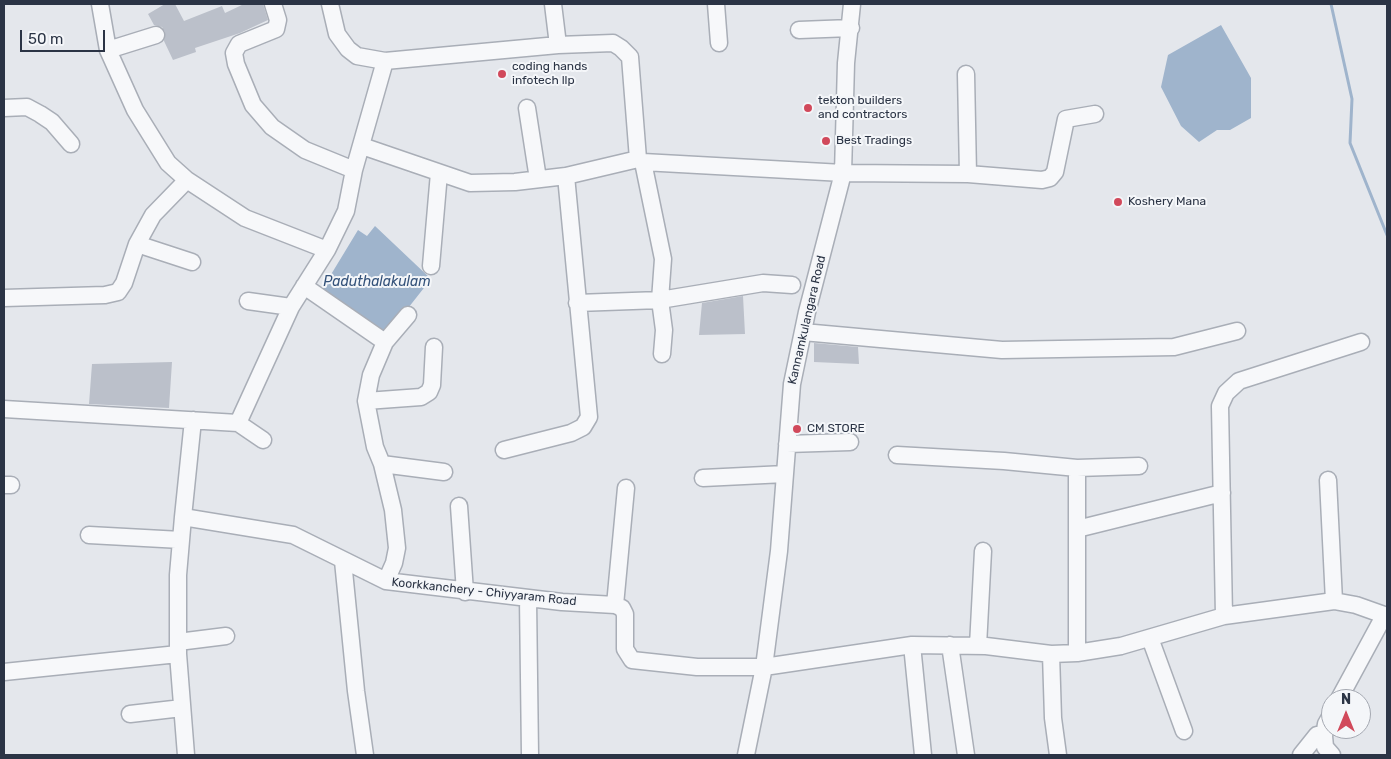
<!DOCTYPE html>
<html>
<head>
<meta charset="utf-8">
<style>
	body { margin:0 }
	#map { position:relative; width:1391px; height:759px; overflow:hidden; background:#e4e7ec; font-family:Rubik,sans-serif }
	canvas { display:block }
	.frame { position:absolute; inset:0; border:5px solid #2b3445; pointer-events:none }
	.north { position:absolute; left:1321px; top:689px; width:50px; height:50px; box-sizing:border-box; background:#f4f6f9; border:1px solid #a4a8b1; border-radius:50%; rotate:0deg; font-size:14px; font-weight:700; line-height:20px; text-align:center; color:#2b3445 }
	.north::after { content:''; display:block; margin:auto; width:18px; height:22px; background:#d1495b; clip-path:polygon(50% 0,100% 100%,50% 72%,0 100%) }
	.scale { position:absolute; left:20px; top:30px; width:85px; height:22px; box-sizing:border-box; border:2px solid #2b3445; border-top:0; padding-left:6px; font-size:15px; line-height:18px; white-space:nowrap; color:#2b3445; -webkit-text-stroke:4px #f4f6f9; paint-order:stroke }
</style>
</head>
<body>
<div id="map">
<canvas width="1391" height="759"></canvas>
<div class="frame"></div>
<div class="north">N</div>
<div class="scale">50 m</div>
</div>
<script>
const ctx = document.querySelector('canvas').getContext('2d');
ctx.lineJoin = 'round';
function fillPath(path, color) { ctx.fillStyle = color; ctx.fill(path, 'evenodd'); }
const poly = rows => new Path2D(rows.map(r => 'M' + r).join(''));
function stroke(path, color, width, dash) { ctx.strokeStyle = color; ctx.lineWidth = width; ctx.lineCap = dash ? 'butt' : 'round'; ctx.setLineDash(dash || []); ctx.stroke(path); }
function write(font, color, halo, rows, align = 'center') {
  ctx.font = font + ' Rubik,sans-serif'; ctx.lineWidth = 4; ctx.setLineDash([]); ctx.textBaseline = 'middle'; ctx.strokeStyle = halo; ctx.fillStyle = color; for (const [text, x, y, turn = 0] of rows) {
    ctx.save(); ctx.translate(x, y); ctx.rotate((+turn || 0) * Math.PI / 180); ctx.textAlign = isNaN(turn) ? turn : align; if (halo) ctx.strokeText(text, 0, 0); ctx.fillText(text, 0, 0); ctx.restore();
  }
}
const water = poly([
	[1221,25,1251,78,1251,118,1230,130,1217,130,1199,142,1181,126,1161,87,1168,55],
	[375,226,431,279,386,336,321,291,358,230,367,236]
]);
const stream = poly([
	[1331,4,1352,99,1350,143,1387,235]
]);
const building = poly([
	[165,4,175,4,184,21,222,6,225,13,244,4,263,4,268,20,240,33,195,48,196,52,173,60,164,41,165,32,162,27,154,25,148,14],
	[743,296,745,334,699,335,702,303],
	[814,343,858,347,859,364,814,362],
	[172,362,169,408,89,404,92,364]
]);
const minor = poly([
	[100,4,108,50,135,110,168,163,187,180,245,218,327,250,346,211,354,170,385,61,357,56,348,49,337,34,330,4],
	[273,4,278,20,276,29,239,44,234,53,236,64,253,105,272,127,305,150,354,170],
	[553,4,558,45],
	[716,4,719,43],
	[799,30,851,28],
	[108,50,156,35],
	[385,61,558,45,613,43,621,48,630,57,638,159,643,162,843,173,968,174,1042,180,1050,178,1055,172,1066,119,1095,114],
	[966,74,968,174],
	[4,108,27,107,40,114,52,122,71,144],
	[527,108,538,179],
	[362,146,470,183,515,182,566,176],
	[137,244,192,262],
	[431,266,439,173],
	[304,286,385,342],
	[4,298,105,295,118,292,124,283,137,244,153,215,187,180],
	[248,301,291,307],
	[577,303,660,300,663,259,643,162],
	[803,332,1002,350,1174,347,1237,331],
	[662,354,664,330,660,300,763,283,792,285],
	[366,401,421,397,429,392,432,385,434,347],
	[4,409,238,423,291,307,327,250],
	[238,423,263,440],
	[787,444,850,442],
	[504,450,571,433,583,427,589,417,566,176,638,159],
	[897,455,1004,461,1077,468],
	[382,464,444,472],
	[703,478,785,474],
	[1328,480,1334,601],
	[4,485,11,485],
	[459,506,465,592],
	[183,517,193,420],
	[1077,529,1222,493],
	[89,535,181,540],
	[343,561,356,691,365,755],
	[386,581,394,563,397,548,393,510,382,464,375,447,366,401,371,375,385,342,408,315],
	[528,599,530,755],
	[615,605,626,488],
	[1224,616,1220,406,1226,393,1239,381,1361,342],
	[1150,638,1184,731],
	[178,642,226,636],
	[912,645,923,755],
	[950,645,966,755],
	[978,646,983,551],
	[1077,653,1077,468,1139,466],
	[178,654,186,755],
	[1051,654,1053,718,1058,755],
	[4,672,178,654,178,575,183,517,293,535,386,581,562,602,615,605,622,608,625,614,625,649,632,660,697,667,764,667,912,645,986,646,1051,654,1077,653,1121,646,1224,616,1334,601,1356,605,1387,616],
	[1339,699,1384,616],
	[130,714,182,708],
	[1331,715,1326,724,1324,736,1325,747,1332,755],
	[746,755,764,667,779,551,792,384,807,312,843,173,846,63,852,4],
	[1301,755,1317,735]
]);
const markers = [
	[502,74,5,"#d1495b"],
	[808,108,5,"#d1495b"],
	[826,141,5,"#d1495b"],
	[1118,202,5,"#d1495b"],
	[797,429,5,"#d1495b"]
];
const poiNames = [
	["coding hands",512,67],
	["infotech llp",512,81],
	["tekton builders",818,101],
	["and contractors",818,115],
	["Best Tradings",836,141],
	["Koshery Mana",1128,202],
	["CM STORE",807,429]
];
const streetNames = [
	["Kannamkulangara Road",807,320,-77],
	["Koorkkanchery - Chiyyaram Road",484,592,6]
];
const waterNames = [
	["Paduthalakulam",377,282]
];
fillPath(water, '#9fb4cc');
stroke(stream, '#9fb4cc', 3);
fillPath(building, '#bbc0ca');
stroke(minor, '#a9aeb7', 19);
stroke(minor, '#f7f8fa', 16);
for (const [x, y, r, color] of markers) { const dot = new Path2D(); dot.arc(x, y, r, 0, 2 * Math.PI); ctx.fillStyle = color; ctx.fill(dot); stroke(dot, '#f4f6f9', 2); }
write('12px', '#2b3445', '#f4f6f9', poiNames, 'left');
write('12px', '#2b3445', '#f4f6f9', streetNames);
write('italic 14px', '#34527a', '#f4f6f9', waterNames);
</script>
</body>
</html>
